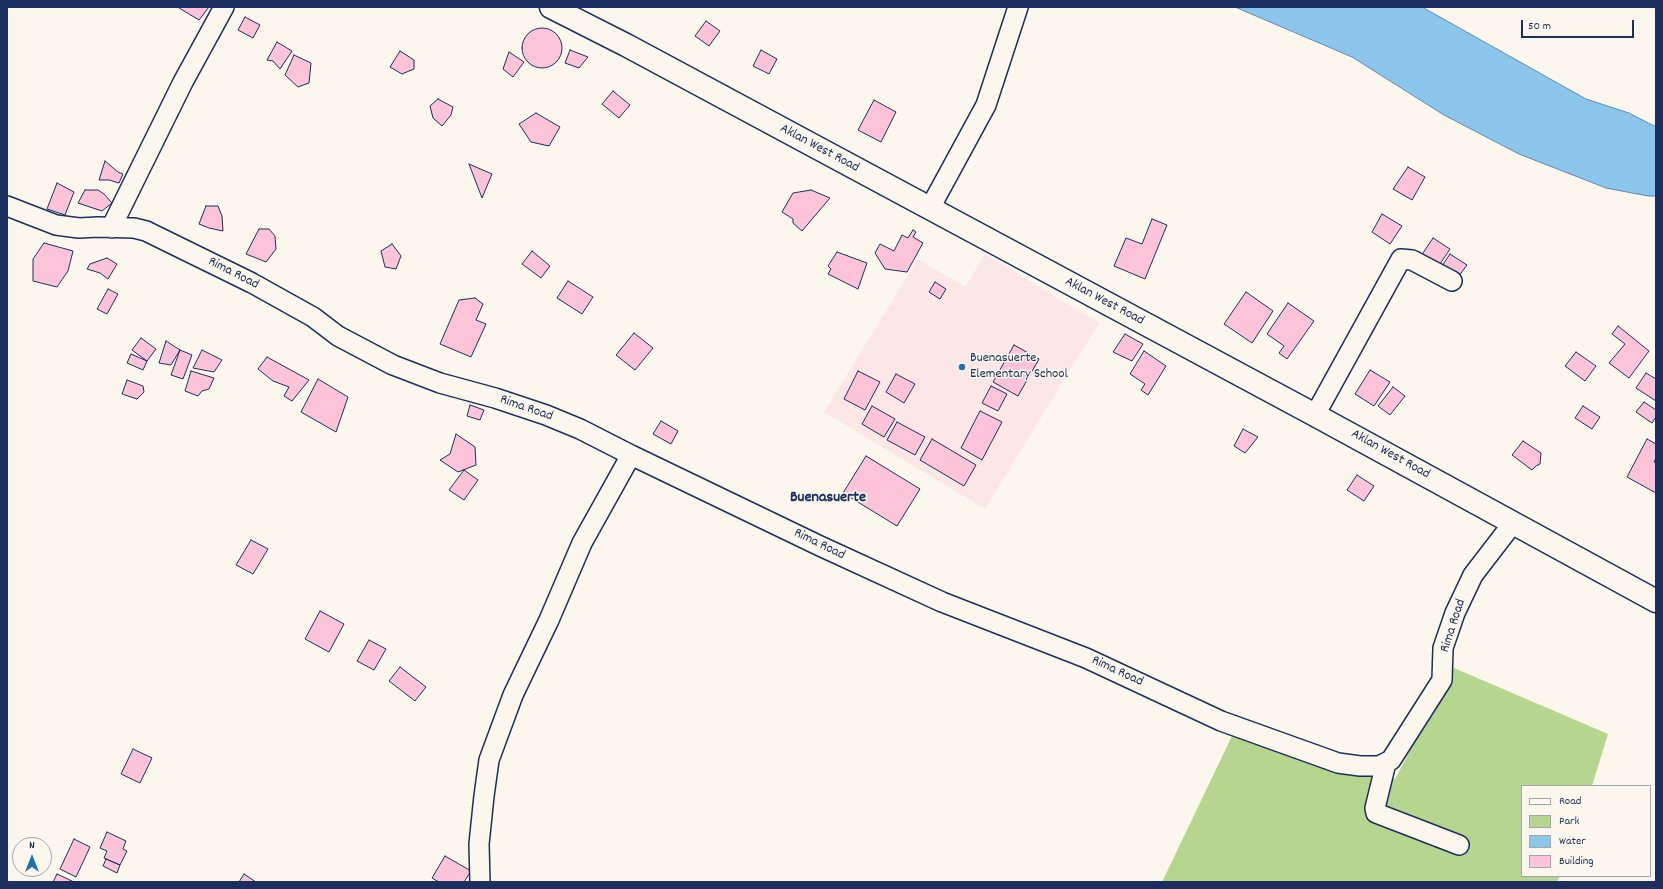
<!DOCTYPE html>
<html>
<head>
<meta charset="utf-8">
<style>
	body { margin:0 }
	#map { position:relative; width:1663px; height:889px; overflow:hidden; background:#fbf7ec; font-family:Dekko,sans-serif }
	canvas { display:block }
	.frame { position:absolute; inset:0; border:8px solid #1b2f5e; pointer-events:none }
	.legend { position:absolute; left:1521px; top:785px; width:130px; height:92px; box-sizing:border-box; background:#fbf7ec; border:1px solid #a1a7b3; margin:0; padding:5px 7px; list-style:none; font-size:12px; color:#1b2f5e }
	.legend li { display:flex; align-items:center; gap:8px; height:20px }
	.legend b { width:20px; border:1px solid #a1a7b3 }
	.north { position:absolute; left:12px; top:837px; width:40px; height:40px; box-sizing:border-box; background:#fbf7ec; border:1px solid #a1a7b3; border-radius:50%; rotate:0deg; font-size:11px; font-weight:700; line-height:16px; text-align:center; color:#1b2f5e }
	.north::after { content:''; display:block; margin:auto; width:14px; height:18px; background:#1f6fb2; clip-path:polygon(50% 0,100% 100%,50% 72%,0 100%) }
	.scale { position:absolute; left:1521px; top:20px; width:113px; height:18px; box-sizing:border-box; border:2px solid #1b2f5e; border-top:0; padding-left:5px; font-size:12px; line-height:14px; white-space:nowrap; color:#1b2f5e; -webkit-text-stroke:3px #fbf7ec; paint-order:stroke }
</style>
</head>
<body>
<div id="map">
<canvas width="1663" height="889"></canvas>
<div class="frame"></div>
<ul class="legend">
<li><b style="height:5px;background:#fbf7ec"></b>Road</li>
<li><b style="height:11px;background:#b6d68f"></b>Park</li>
<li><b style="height:11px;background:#8cc6eb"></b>Water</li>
<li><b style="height:11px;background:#fcc3d9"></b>Building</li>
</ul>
<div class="north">N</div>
<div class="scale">50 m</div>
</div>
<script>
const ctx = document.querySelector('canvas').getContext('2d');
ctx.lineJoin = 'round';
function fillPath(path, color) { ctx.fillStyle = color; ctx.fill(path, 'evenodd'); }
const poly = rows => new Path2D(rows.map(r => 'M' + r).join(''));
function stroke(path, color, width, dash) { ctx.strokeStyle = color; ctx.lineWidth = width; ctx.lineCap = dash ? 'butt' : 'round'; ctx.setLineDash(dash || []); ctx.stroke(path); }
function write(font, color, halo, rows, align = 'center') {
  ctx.font = font + ' Dekko,sans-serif'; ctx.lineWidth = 3; ctx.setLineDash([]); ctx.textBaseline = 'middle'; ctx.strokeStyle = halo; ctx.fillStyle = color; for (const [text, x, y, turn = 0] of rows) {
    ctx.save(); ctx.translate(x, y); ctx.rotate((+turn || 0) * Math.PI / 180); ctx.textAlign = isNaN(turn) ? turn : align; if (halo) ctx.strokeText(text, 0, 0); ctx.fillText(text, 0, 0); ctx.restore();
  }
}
const built = poly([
	[985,254,1099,323,985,509,824,412,918,259,965,287]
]);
const green = poly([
	[1454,668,1608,734,1592,786,1522,786,1522,876,1560,876,1557,882,1162,882,1233,734,1336,770,1395,779]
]);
const water = poly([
	[1235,7,1422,7,1586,99,1629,113,1656,127,1656,196,1648,196,1606,188,1519,154,1444,115,1352,57,1235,7]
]);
const building = poly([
	[179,7,209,7,199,20,179,8,179,7],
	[245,17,260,25,253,38,238,30,245,17],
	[706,21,720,31,709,46,695,36,706,21],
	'522 48a20 20 0 1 1 40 0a20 20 0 1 1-40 0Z',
	[277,42,292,51,280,69,273,61,267,60,277,42],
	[570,50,588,57,579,68,565,63,570,50],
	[761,50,777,59,769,74,753,66,761,50],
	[400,51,414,60,414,69,402,74,390,67,400,51],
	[509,52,524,62,513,77,503,69,509,52],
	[294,55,311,63,309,83,298,87,285,75,294,55],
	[613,91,630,105,619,118,602,104,613,91],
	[438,99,453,107,451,115,442,126,433,118,430,106,438,99],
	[874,100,896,112,881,142,858,130,874,100],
	[536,113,560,127,549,146,531,142,519,124,536,113],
	[105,161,118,172,123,174,119,183,109,180,99,180,105,161],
	[469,164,492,174,482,198,469,164],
	[1408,167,1425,177,1412,200,1393,189,1408,167],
	[57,183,74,192,65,215,47,209,57,183],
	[85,190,98,190,104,194,112,203,102,211,78,203,85,190],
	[811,190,830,198,802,231,793,223,793,219,782,212,793,193,811,190],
	[206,206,218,206,222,216,223,231,209,228,199,224,206,206],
	[1382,214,1402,226,1390,244,1372,232,1382,214],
	[1152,219,1167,225,1145,279,1114,266,1126,238,1142,244,1152,219],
	[259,229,269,229,275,236,276,249,266,262,246,254,259,229],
	[913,230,916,232,913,237,923,243,907,272,885,269,875,253,880,244,894,251,902,235,908,238,913,230],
	[1433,238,1450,249,1436,270,1419,259,1433,238],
	[44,243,73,251,68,271,57,287,33,281,33,259,44,243],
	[392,244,401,256,396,269,385,267,381,251,392,244],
	[532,251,550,266,541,278,522,264,532,251],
	[837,252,867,263,858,289,828,274,831,269,828,266,837,252],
	[1450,254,1467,265,1456,280,1440,269,1450,254],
	[107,258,117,264,108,279,100,273,87,269,90,264,107,258],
	[568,281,593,297,582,314,557,298,568,281],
	[935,282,946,289,940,299,929,292,935,282],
	[108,289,118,294,107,314,97,309,108,289],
	[1246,292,1273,311,1252,343,1224,324,1246,292],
	[475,298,483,304,476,320,486,324,471,357,440,344,459,300,475,298],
	[1288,303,1314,321,1287,359,1279,353,1284,346,1267,334,1288,303],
	[1618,326,1649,351,1629,378,1609,363,1625,344,1612,334,1618,326],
	[634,333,653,348,635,370,616,355,634,333],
	[1125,334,1143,344,1132,361,1113,352,1125,334],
	[141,338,156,349,147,361,132,350,141,338],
	[166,341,180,350,171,365,159,363,166,341],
	[1014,345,1039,359,1018,396,993,382,1014,345],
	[180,350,192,355,183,379,171,375,180,350],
	[202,350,222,360,214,372,193,368,202,350],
	[1144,351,1166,366,1148,395,1141,390,1145,384,1130,374,1144,351],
	[1576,352,1596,366,1585,381,1565,366,1576,352],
	[131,354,147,361,143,370,127,363,131,354],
	[267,357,309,380,292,401,284,396,289,387,273,381,258,369,267,357],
	[1370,370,1390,382,1374,406,1355,394,1370,370],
	[191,371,214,378,209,389,202,391,198,396,185,391,191,371],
	[858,371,880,382,865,410,844,399,858,371],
	[1646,373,1656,379,1656,401,1636,388,1646,373],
	[896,374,915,384,904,403,886,392,896,374],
	[318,379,348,397,336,432,301,412,318,379],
	[127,380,143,386,144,392,137,399,122,394,127,380],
	[991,386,1007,394,998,411,982,403,991,386],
	[1393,387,1405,396,1390,415,1378,406,1393,387],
	[1644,402,1656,410,1656,417,1652,423,1636,412,1644,402],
	[470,405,484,410,480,420,467,416,470,405],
	[872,406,895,419,884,437,862,424,872,406],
	[1583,406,1600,417,1592,429,1575,418,1583,406],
	[980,411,1002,422,982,460,961,448,980,411],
	[661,421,678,431,671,444,653,434,661,421],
	[897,422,925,437,915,455,887,440,897,422],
	[1243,429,1258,437,1245,453,1234,446,1243,429],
	[456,434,475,447,476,465,458,472,440,460,450,454,456,434],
	[932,439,976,465,964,486,920,460,932,439],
	[1647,439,1656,444,1656,458,1654,462,1656,463,1656,493,1627,477,1647,439],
	[1523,441,1541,453,1540,464,1536,466,1532,470,1512,455,1523,441],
	[866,456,920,489,897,526,843,493,866,456],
	[464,470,478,480,464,500,449,490,464,470],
	[1357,475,1374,486,1364,501,1347,490,1357,475],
	[251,540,268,549,253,574,236,565,251,540],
	[320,611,344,624,329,652,305,639,320,611],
	[369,640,386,649,374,670,357,661,369,640],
	[400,667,426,687,415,701,389,681,400,667],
	[133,749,152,758,140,783,121,774,133,749],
	[107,832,126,841,123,849,127,851,120,865,104,858,107,851,100,848,107,832],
	[74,839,90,847,76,877,60,869,74,839],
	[445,856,471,871,464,882,439,882,432,878,445,856],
	[106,859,120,865,117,873,103,866,106,859],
	[57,874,74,882,53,882,57,874],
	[244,874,256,882,239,882,244,874]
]);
const minor = poly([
	[7,206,56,225,79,228,98,227,134,228,146,231,252,283,313,317,338,336,393,365,440,383,495,398,546,415,580,429,631,455,820,546,942,602,1086,658,1221,721,1338,763,1360,766,1379,766,1391,760,1442,680,1443,648,1455,613,1473,575,1513,523],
	[930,208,986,105,1018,7],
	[111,228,183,82,224,7],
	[1315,415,1401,259,1412,260,1452,281],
	[1386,763,1375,808,1376,813,1459,845],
	[480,882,479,844,484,796,489,760,513,695,549,620,582,543,631,455]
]);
const major = poly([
	[551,7,626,45,1315,415,1656,601]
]);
const markers = [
	[962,367,4,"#1f6fb2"]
];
const streetNames = [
	["Aklan West Road",819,149,28],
	["Rima Road",233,274,27],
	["Aklan West Road",1104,302,28],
	["Rima Road",526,409,19],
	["Aklan West Road",1390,455,29],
	["Rima Road",819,545,26],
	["Rima Road",1454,626,-72],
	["Rima Road",1117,672,25]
];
const poiNames = [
	["Buenasuerte",970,359],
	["Elementary School",970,375]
];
const quarterNames = [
	["Buenasuerte",828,499]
];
fillPath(built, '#fbe7e6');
fillPath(green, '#b6d68f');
fillPath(water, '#8cc6eb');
stroke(water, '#5f8ab3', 1);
fillPath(building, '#fcc3d9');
stroke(building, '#1b2f5e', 1);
stroke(minor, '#1b2f5e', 22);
stroke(major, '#1b2f5e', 25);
stroke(minor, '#fbf7ec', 19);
stroke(major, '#fbf7ec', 22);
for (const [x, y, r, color] of markers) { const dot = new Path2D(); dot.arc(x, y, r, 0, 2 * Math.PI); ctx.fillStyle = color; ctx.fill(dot); stroke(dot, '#fbf7ec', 1.5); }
write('14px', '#1b2f5e', '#fbf7ec', streetNames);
write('14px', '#1b2f5e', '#fbf7ec', poiNames, 'left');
write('bold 16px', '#1b2f5e', '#fbf7ec', quarterNames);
</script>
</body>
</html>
